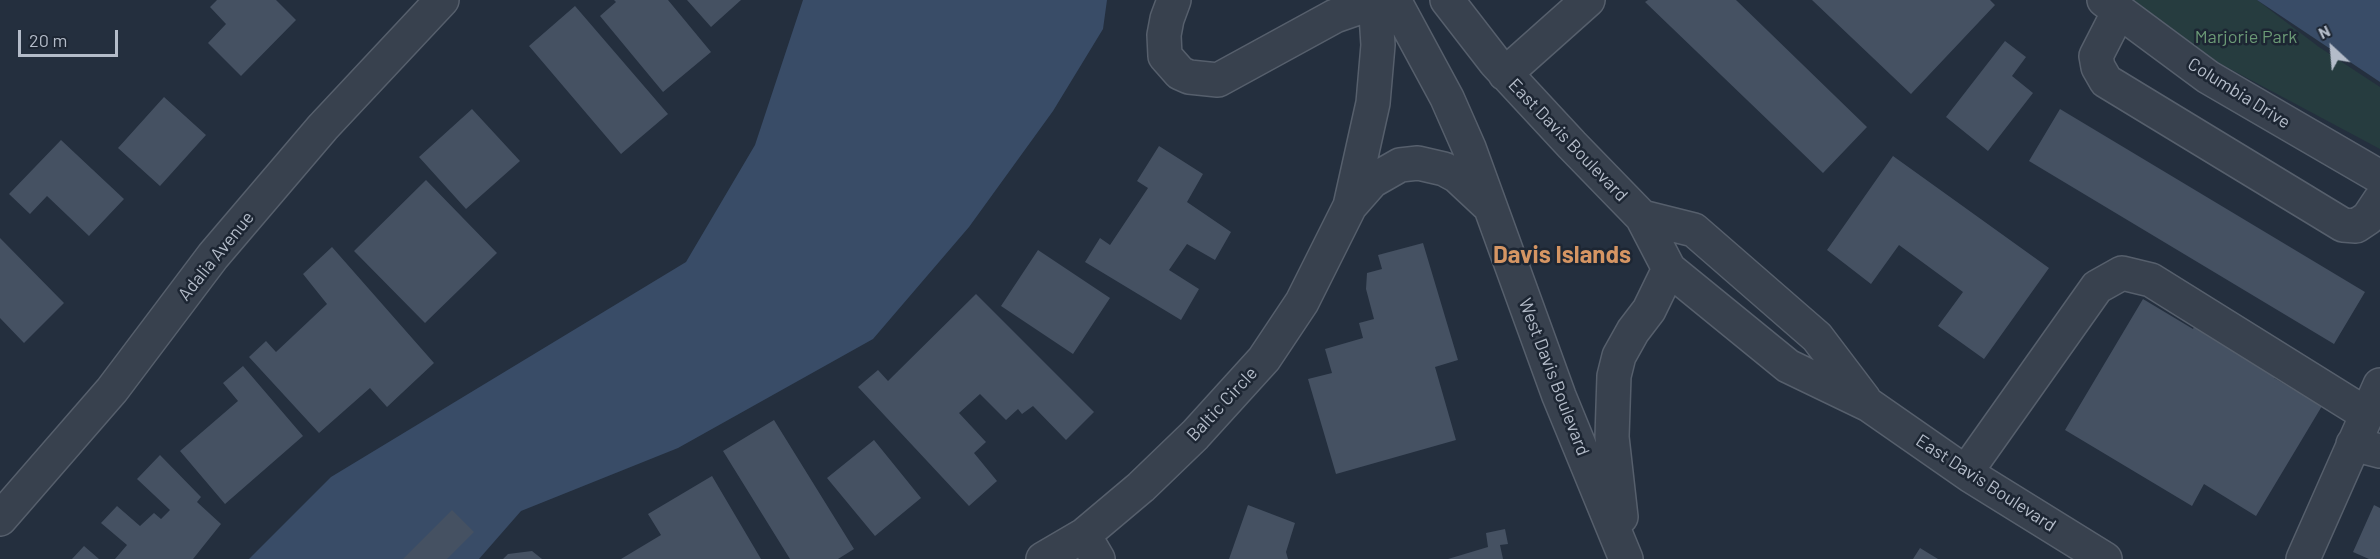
<!DOCTYPE html>
<html>
<head>
<meta charset="utf-8">
<style>
	body { margin:0 }
	#map { position:relative; width:2380px; height:559px; overflow:hidden; background:#242f3e; font-family:Barlow,sans-serif }
	canvas { display:block }
	.north { position:absolute; left:2302px; top:18px; width:60px; height:60px; -webkit-text-stroke:4px #1d2633; paint-order:stroke; rotate:334deg; font-size:16px; font-weight:700; line-height:24px; text-align:center; color:#b4bcc9 }
	.north::after { content:''; display:block; margin:auto; width:21px; height:27px; background:#b4bcc9; clip-path:polygon(50% 0,100% 100%,50% 72%,0 100%) }
	.scale { position:absolute; left:18px; top:30px; width:100px; height:27px; box-sizing:border-box; border:3px solid #b4bcc9; border-top:0; padding-left:8px; font-size:18px; line-height:21px; white-space:nowrap; color:#b4bcc9; -webkit-text-stroke:4px #1d2633; paint-order:stroke }
</style>
</head>
<body>
<div id="map">
<canvas width="2380" height="559"></canvas>
<div class="north">N</div>
<div class="scale">20 m</div>
</div>
<script>
const ctx = document.querySelector('canvas').getContext('2d');
ctx.lineJoin = 'round';
function fillPath(path, color) { ctx.fillStyle = color; ctx.fill(path, 'evenodd'); }
const poly = rows => new Path2D(rows.map(r => 'M' + r).join(''));
function stroke(path, color, width, dash) { ctx.strokeStyle = color; ctx.lineWidth = width; ctx.lineCap = dash ? 'butt' : 'round'; ctx.setLineDash(dash || []); ctx.stroke(path); }
function write(font, color, halo, rows, align = 'center') {
  ctx.font = font + ' Barlow,sans-serif'; ctx.lineWidth = 5; ctx.setLineDash([]); ctx.textBaseline = 'middle'; ctx.strokeStyle = halo; ctx.fillStyle = color; for (const [text, x, y, turn = 0] of rows) {
    ctx.save(); ctx.translate(x, y); ctx.rotate((+turn || 0) * Math.PI / 180); ctx.textAlign = isNaN(turn) ? turn : align; if (halo) ctx.strokeText(text, 0, 0); ctx.fillText(text, 0, 0); ctx.restore();
  }
}
const green = poly([
	[2134,0,2257,0,2319,47,2380,87,2380,149,2219,63]
]);
const water = poly([
	[803,0,1107,0,1103,29,1053,111,969,227,873,339,678,448,521,511,479,559,249,559,331,477,686,262,755,145],
	[2257,0,2380,0,2380,82]
]);
const building = poly([
	[217,0,276,0,296,20,241,76,208,43,226,24,210,7],
	[614,0,668,0,711,52,663,92,600,16,616,2],
	[687,0,741,0,711,27],
	[1648,0,1736,0,1867,127,1823,173,1645,2],
	[1812,0,1990,0,1995,5,1911,94],
	[575,6,668,114,621,154,529,46],
	[2005,41,2026,57,2012,76,2033,93,1988,151,1946,117],
	[164,97,206,135,160,186,118,148],
	[472,109,520,161,466,209,419,157],
	[2060,109,2365,292,2334,344,2029,161],
	[61,140,124,199,89,236,47,196,30,214,9,194],
	[1159,146,1203,174,1187,202,1231,232,1215,260,1187,244,1169,270,1199,289,1181,320,1085,262,1100,238,1110,245,1148,188,1137,181],
	[1893,156,2049,268,1984,359,1938,326,1963,292,1899,245,1871,284,1827,250],
	[426,180,497,253,425,323,354,251],
	[0,238,64,303,24,343,0,318],
	[1423,243,1458,360,1435,367,1456,440,1336,474,1308,379,1332,373,1325,349,1363,338,1359,323,1374,319,1366,289,1367,273,1382,269,1378,255],
	[332,247,434,363,387,407,370,388,319,433,249,357,266,341,276,352,327,304,303,274],
	[1038,250,1110,298,1073,354,1001,306],
	[976,294,1094,412,1066,440,1033,406,1022,414,1018,409,1006,420,980,394,959,413,986,442,974,453,997,481,969,506,858,387,878,370,888,381],
	[2143,299,2193,329,2197,321,2278,370,2274,378,2322,406,2256,516,2204,484,2192,506,2065,430],
	[243,366,303,436,225,504,180,451,238,401,223,383],
	[774,420,854,549,838,559,790,559,723,451],
	[874,440,921,498,875,536,827,478],
	[160,455,201,497,197,502,221,524,193,559,115,559,127,545,101,523,117,506,140,526,154,513,161,519,170,510,137,479],
	[712,476,761,559,621,559,661,535,648,514],
	[1248,505,1295,523,1286,552,1288,559,1229,559],
	[2374,505,2380,508,2380,559,2369,559,2353,552],
	[452,510,474,532,447,559,403,559],
	[1505,529,1508,544,1500,545,1503,559,1448,559,1488,547,1486,533],
	[84,546,99,559,72,559],
	[1920,548,1938,559,1913,559],
	[532,551,542,559,503,559,508,554]
]);
const minor = poly([
	[1174,0,1167,19,1164,35,1165,56,1180,73,1189,77,1218,80,1335,16,1381,0],
	[1394,0,1447,98,1469,148,1559,396,1626,559],
	[1447,0,1495,62,1572,145,1642,217,1669,269,1788,366,1869,405,1971,476,2105,559],
	[2104,0,2208,77,2380,177],
	[2119,11,2096,56,2098,67,2106,81,2343,225,2356,226,2368,218,2380,200],
	[1505,74,1588,0],
	[1350,206,1372,181,1400,165,1418,163,1444,169,1457,176,1487,204],
	[1642,217,1694,230,1817,337,1864,399],
	[2353,444,2380,451],
	[1966,472,2097,287,2122,273,2151,280,2366,414],
	[1621,517,1612,437,1614,376,1619,356,1633,331,1649,310,1669,269],
	[0,519,112,390,213,256,323,127,442,0],
	[1084,535,1098,559],
	[1043,559,1084,535,1141,487,1195,435,1264,359,1302,302,1350,206,1373,103,1378,45,1375,0],
	[2303,559,2380,385]
]);
const parkNames = [
	["Marjorie Park",2246,37]
];
const streetNames = [
	["Columbia Drive",2239,93,32],
	["East Davis Boulevard",1568,140,46],
	["Adalia Avenue",216,256,-51],
	["West Davis Boulevard",1554,377,69],
	["Baltic Circle",1222,404,-47],
	["East Davis Boulevard",1986,483,33]
];
const districtNames = [
	["Davis Islands",1562,255]
];
fillPath(green, '#263c3f');
fillPath(water, '#394c67');
fillPath(building, '#455162');
stroke(minor, '#565f6c', 36);
stroke(minor, '#38414e', 33);
write('18px', '#6b9a76', '#1d2633', parkNames);
write('18px', '#b4bcc9', '#1d2633', streetNames);
write('bold 24px', '#d59563', '#1d2633', districtNames);
</script>
</body>
</html>
